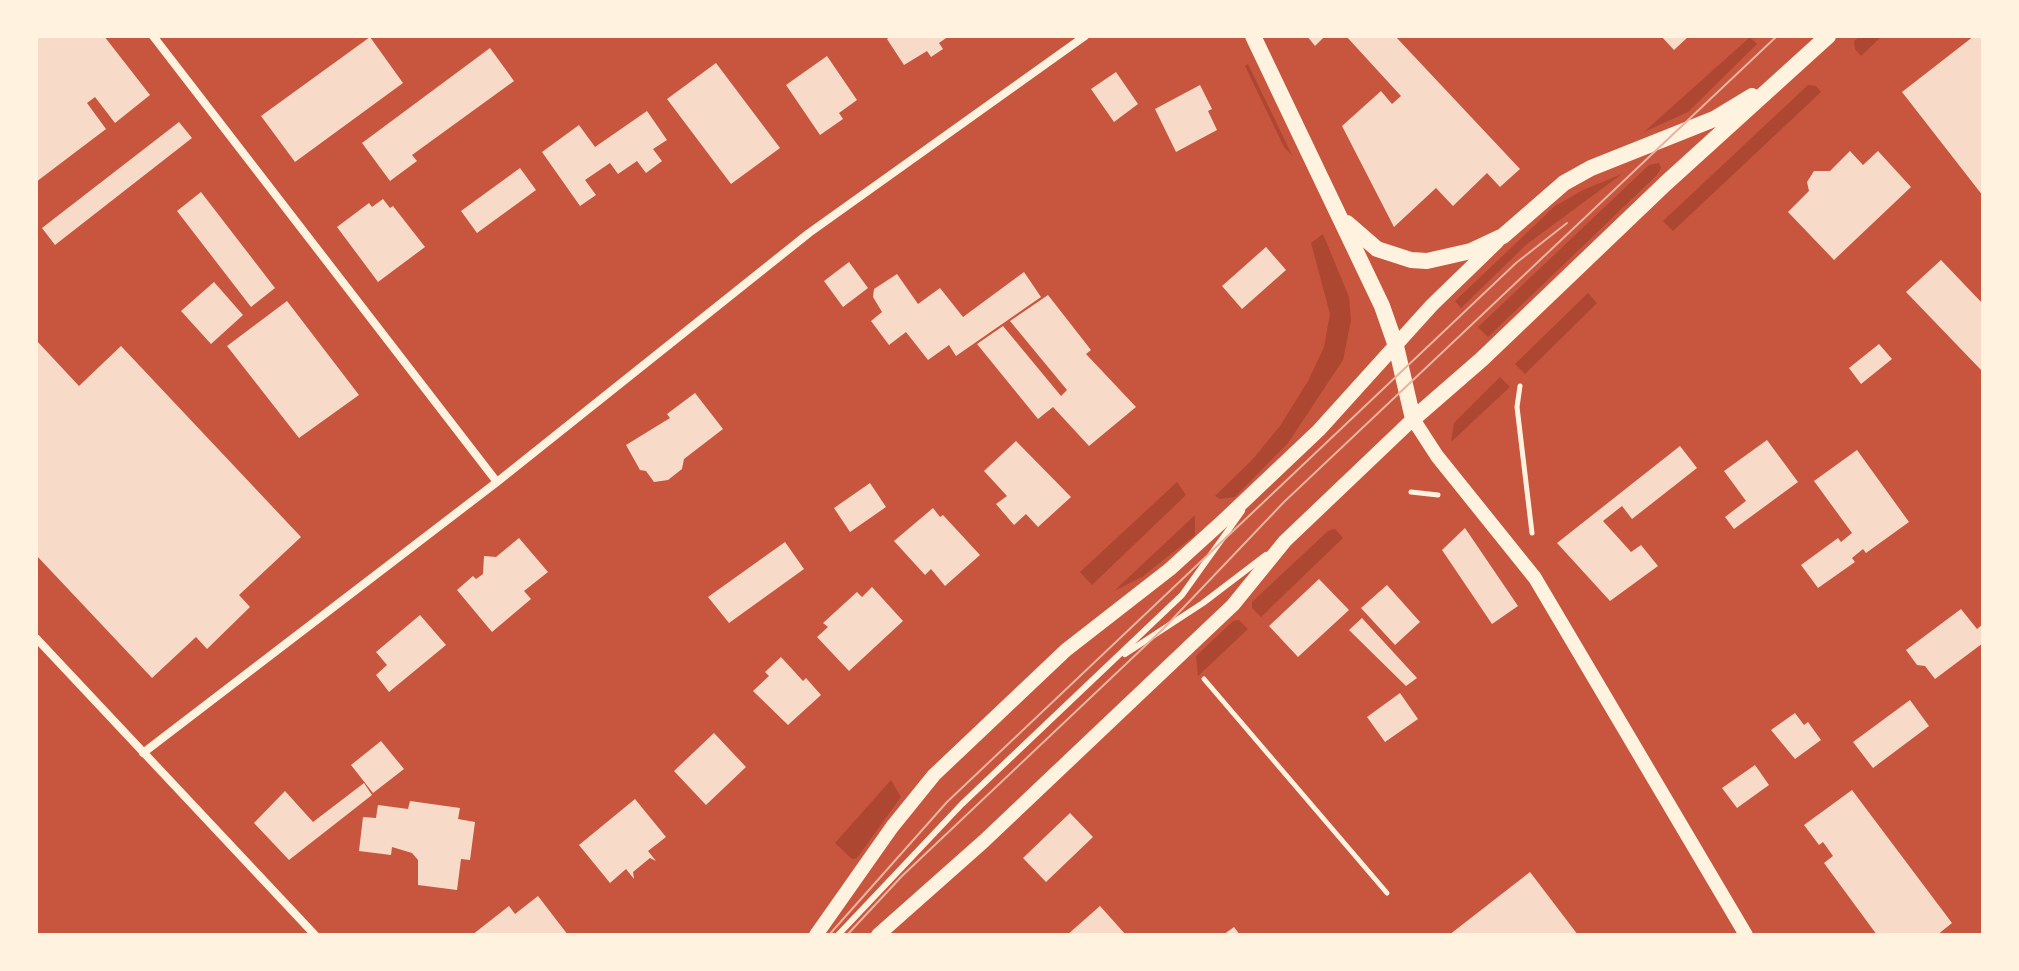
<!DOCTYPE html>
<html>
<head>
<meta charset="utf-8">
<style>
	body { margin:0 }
	#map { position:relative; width:2019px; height:971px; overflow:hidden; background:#c8553d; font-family:Lato,sans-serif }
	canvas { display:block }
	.frame { position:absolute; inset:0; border:38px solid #fff3e0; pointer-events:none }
</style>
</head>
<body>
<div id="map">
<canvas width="2019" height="971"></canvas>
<div class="frame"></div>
</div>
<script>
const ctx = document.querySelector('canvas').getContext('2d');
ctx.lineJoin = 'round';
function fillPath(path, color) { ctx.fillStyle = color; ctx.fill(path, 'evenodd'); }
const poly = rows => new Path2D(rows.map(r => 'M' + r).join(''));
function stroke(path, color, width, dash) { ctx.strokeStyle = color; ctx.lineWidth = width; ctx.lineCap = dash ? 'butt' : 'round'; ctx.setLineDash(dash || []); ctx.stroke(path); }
const green = poly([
	[1860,36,1882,36,1861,56,1855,49,1854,41],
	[1750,37,1757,44,1688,112,1644,132],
	[1248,64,1291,153,1293,156,1284,147,1245,66],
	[1808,85,1816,86,1821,92,1673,231,1663,221],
	[1659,163,1661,168,1657,175,1488,337,1478,327,1649,165],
	[1622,174,1527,244,1461,308,1455,301,1555,206,1583,190],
	[1323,234,1349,297,1351,320,1343,360,1288,443,1235,497,1220,499,1215,496,1252,460,1280,426,1308,381,1324,347,1330,314,1311,243],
	[1588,293,1597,303,1525,374,1515,364],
	[1500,377,1510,387,1451,442,1454,423],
	[1177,482,1186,495,1092,585,1080,572],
	[1195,515,1195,535,1142,577,1114,591],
	[1335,529,1343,538,1261,617,1252,608,1252,602,1328,531],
	[1239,620,1248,629,1198,676,1196,656,1233,621],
	[891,780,901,797,857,858,852,859,835,843]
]);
const building = poly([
	[36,36,104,36,150,95,115,123,95,97,87,103,106,129,36,182],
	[891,36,949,36,939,43,943,49,931,57,927,51,904,65,887,39],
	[1307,36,1325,36,1315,46],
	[1346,36,1395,36,1520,169,1500,187,1487,173,1453,206,1436,188,1394,227,1342,126,1381,91,1392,104,1401,96],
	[1661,36,1689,36,1674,50],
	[1974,36,1983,36,1983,196,1902,92],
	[370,37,403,83,295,162,261,116],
	[490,48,514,81,412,155,417,161,390,181,362,143],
	[827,56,857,100,839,113,843,119,820,135,786,85],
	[716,63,780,148,731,184,667,99],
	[1116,72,1138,104,1114,122,1091,89],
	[1200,85,1212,109,1208,111,1217,130,1176,152,1155,109],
	[647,111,667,140,653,149,662,161,646,173,637,161,618,174,610,163,585,180,596,195,580,206,542,152,579,125,595,147],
	[179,122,192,138,55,245,42,228],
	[1850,151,1863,165,1878,151,1911,187,1834,260,1788,212,1809,191,1807,182,1814,171,1830,171],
	[520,168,536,190,477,233,461,211],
	[201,192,275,288,251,307,177,211],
	[383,199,390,208,393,206,425,247,378,282,337,227,369,203,372,207],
	[1266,247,1286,270,1242,309,1222,286],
	[1941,260,1983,304,1983,372,1906,292],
	[849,262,868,288,843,307,824,281],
	[1024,272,1041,297,956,356,949,345,928,360,906,332,889,345,871,321,882,312,873,297,874,289,897,274,918,304,940,288,963,317],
	[214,282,243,315,211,344,181,311],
	[1048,295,1091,350,1086,354,1136,407,1089,446,1053,407,1038,419,977,344,1003,326,1061,396,1067,390,1010,321],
	[287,301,359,395,299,438,227,346],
	[36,340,79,386,121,346,301,537,239,595,250,607,207,649,196,637,152,678,36,555],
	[1879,344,1892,359,1861,384,1849,368],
	[695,393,723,429,684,459,682,469,668,480,654,482,646,471,640,470,626,445,670,418,667,414],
	[1767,440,1798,482,1734,529,1725,517,1746,501,1724,471],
	[1016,441,1071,497,1038,527,1026,514,1014,525,996,504,1007,496,984,471],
	[1680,446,1697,468,1632,519,1622,506,1603,521,1631,552,1641,545,1658,566,1610,601,1557,543],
	[1857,450,1909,522,1866,553,1863,549,1852,558,1855,562,1818,588,1801,565,1838,538,1841,542,1852,533,1814,481],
	[870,483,886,507,850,532,834,508],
	[933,508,940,517,943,515,980,555,945,586,931,569,925,575,894,541],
	[1465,528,1518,606,1492,624,1442,550],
	[519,538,548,572,524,591,531,599,492,632,457,590,473,576,476,579,483,574,484,556,496,557],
	[785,542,804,569,729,623,708,597],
	[1319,579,1349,610,1298,657,1269,626],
	[1387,585,1420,622,1395,645,1361,608],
	[872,587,903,621,849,671,817,637,828,627,823,623,857,592,862,597],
	[1961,609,1977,629,1983,624,1983,643,1935,679,1925,666,1917,665,1906,650],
	[420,615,446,645,389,692,376,675,387,665,376,652],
	[1362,618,1372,629,1417,678,1406,686,1349,630],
	[781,657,803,681,806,678,821,695,788,725,753,691,769,676,765,672],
	[1400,693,1418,719,1385,742,1367,717],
	[1910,700,1929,726,1873,768,1853,742],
	[1795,713,1804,725,1808,722,1821,740,1795,759,1771,730],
	[714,733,746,767,706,805,674,771],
	[381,741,404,769,373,793,351,765],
	[1755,765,1769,785,1737,808,1722,788],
	[364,783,372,795,289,860,254,823,285,791,313,822],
	[1852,790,1952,923,1937,935,1877,935,1824,863,1833,856,1823,842,1819,845,1804,825],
	[635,799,666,837,648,851,656,861,650,858,633,872,634,879,626,869,610,883,579,845],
	[410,801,460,808,458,819,475,822,470,860,461,859,457,890,418,885,418,860,412,853,392,847,391,855,359,851,363,817,376,818,378,805,408,809],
	[1070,813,1093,837,1046,882,1023,858],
	[1530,872,1578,935,1449,935],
	[538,896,568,935,472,935,509,906,515,914],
	[1100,906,1126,935,1067,935],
	[1234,927,1240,935,1223,935]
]);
const path = poly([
	[1520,386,1517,407,1532,533],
	[1411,492,1438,495],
	[1204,679,1387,893]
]);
const service = poly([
	[1125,654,1203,603,1266,555],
	[838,935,962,804,1182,595,1242,511]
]);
const minor = poly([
	[153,36,497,482],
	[36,638,315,935],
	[143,753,497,482,809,233,1085,36]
]);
const tertiary = poly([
	[816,935,892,827,934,775,1066,650,1170,569,1224,520,1319,430,1432,305,1497,242],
	[878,935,984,841,1233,605,1285,541,1413,419,1437,456,1535,578,1746,935]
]);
const secondary = poly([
	[1253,36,1382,306,1396,346,1413,419,1482,359,1666,183,1828,36],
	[1347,223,1377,249,1411,260,1427,261,1471,251,1503,236,1564,183,1591,168,1714,119,1752,96]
]);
const tram = poly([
	[829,935,947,802,1516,263,1567,223],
	[847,935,902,876,1164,628,1284,502,1777,36]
]);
fillPath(green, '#ae4732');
fillPath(building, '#f7dbc8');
stroke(path, '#fff3e0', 5);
stroke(service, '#fff3e0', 6);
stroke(minor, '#fff3e0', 8);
stroke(tertiary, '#fff3e0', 14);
stroke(secondary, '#fff3e0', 16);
stroke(tram, '#e9b49f', 2);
</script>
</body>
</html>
